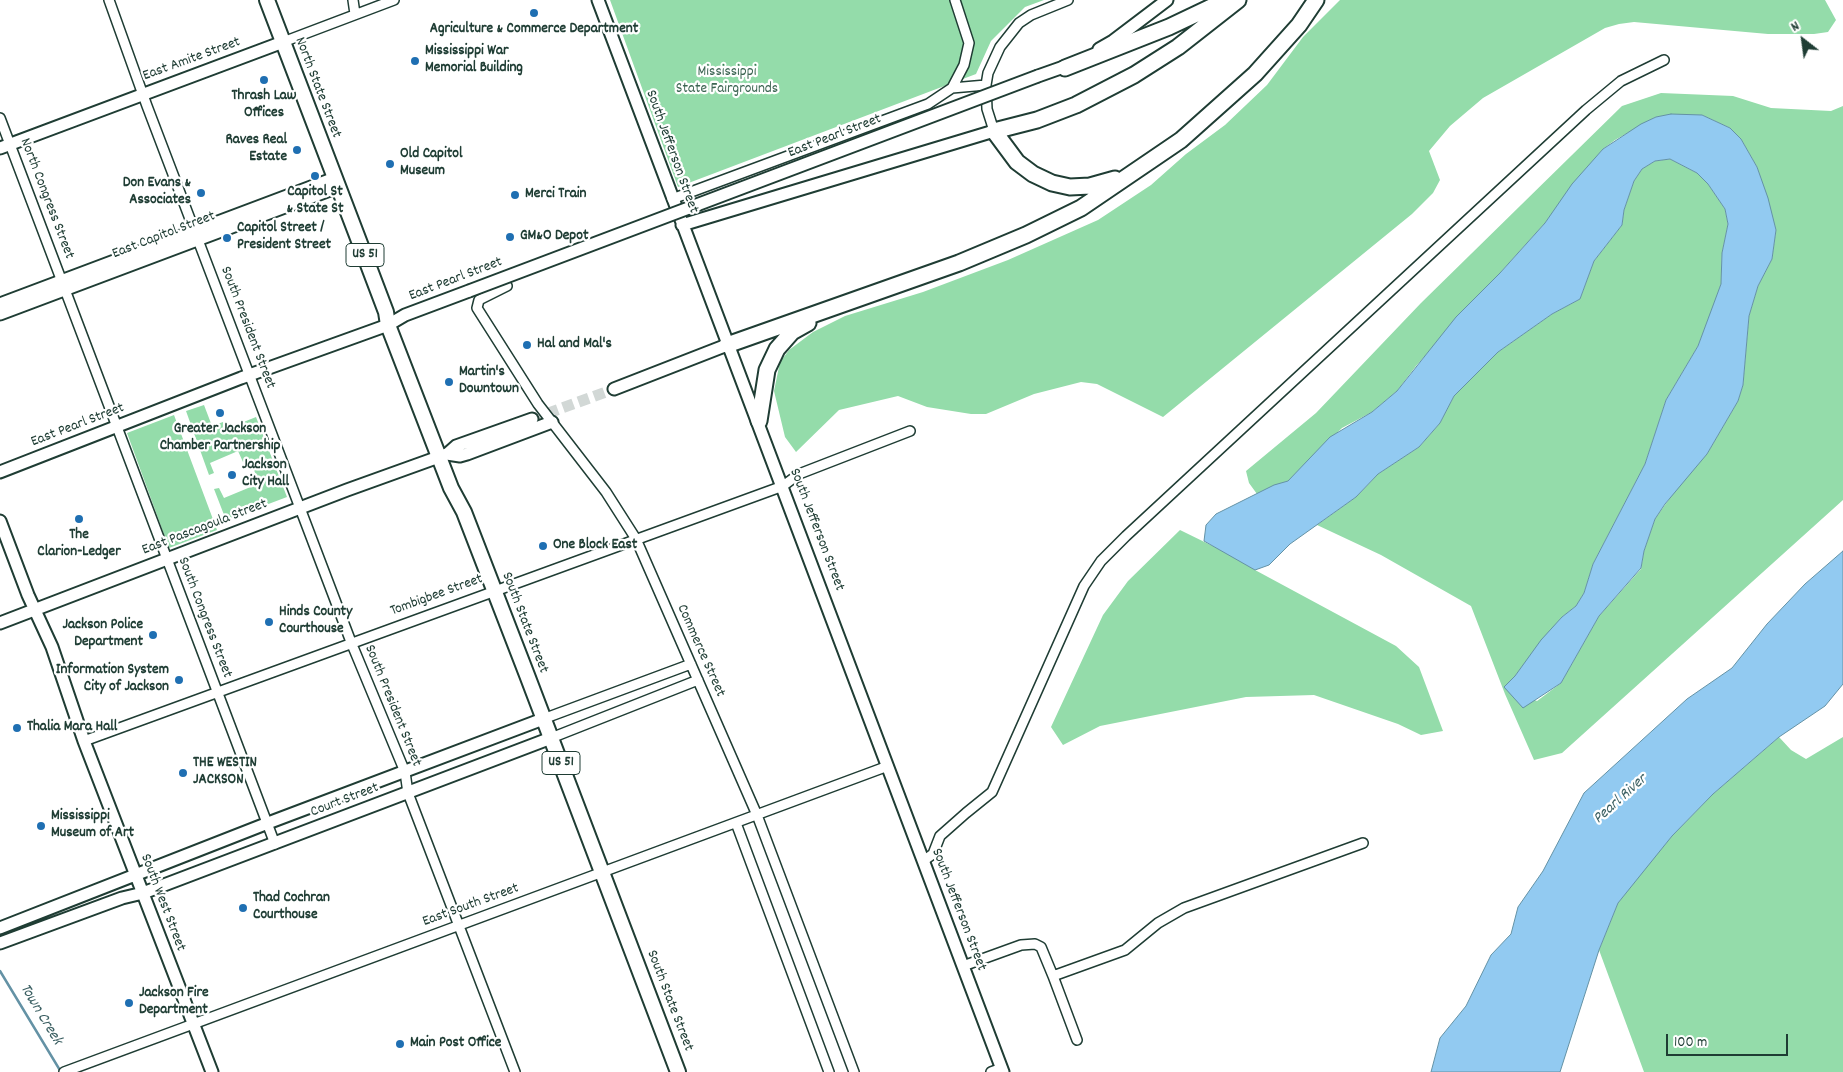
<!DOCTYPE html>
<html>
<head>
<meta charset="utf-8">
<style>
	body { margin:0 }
	#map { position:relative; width:1843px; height:1072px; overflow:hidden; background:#fff; font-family:Dekko,sans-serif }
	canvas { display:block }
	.north { position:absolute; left:1778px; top:15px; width:50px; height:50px; -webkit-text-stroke:4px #fff; paint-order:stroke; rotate:330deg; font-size:14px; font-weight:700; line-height:20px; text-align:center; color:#1f3d34 }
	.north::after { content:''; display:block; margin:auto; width:18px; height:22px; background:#1f3d34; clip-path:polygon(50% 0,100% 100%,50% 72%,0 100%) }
	.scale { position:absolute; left:1666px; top:1034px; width:122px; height:22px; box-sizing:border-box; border:2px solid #1f3d34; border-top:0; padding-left:6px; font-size:15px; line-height:18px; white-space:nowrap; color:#1f3d34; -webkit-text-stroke:4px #fff; paint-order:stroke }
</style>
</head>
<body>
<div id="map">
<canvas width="1843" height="1072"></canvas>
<div class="north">N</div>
<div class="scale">100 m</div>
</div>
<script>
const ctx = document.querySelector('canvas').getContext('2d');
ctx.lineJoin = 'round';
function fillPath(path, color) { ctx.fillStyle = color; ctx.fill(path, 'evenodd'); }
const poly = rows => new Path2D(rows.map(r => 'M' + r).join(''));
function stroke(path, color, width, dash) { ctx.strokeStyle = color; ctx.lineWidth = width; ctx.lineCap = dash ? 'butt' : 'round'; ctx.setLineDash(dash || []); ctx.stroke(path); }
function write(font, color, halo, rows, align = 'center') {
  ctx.font = font + ' Dekko,sans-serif'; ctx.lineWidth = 4.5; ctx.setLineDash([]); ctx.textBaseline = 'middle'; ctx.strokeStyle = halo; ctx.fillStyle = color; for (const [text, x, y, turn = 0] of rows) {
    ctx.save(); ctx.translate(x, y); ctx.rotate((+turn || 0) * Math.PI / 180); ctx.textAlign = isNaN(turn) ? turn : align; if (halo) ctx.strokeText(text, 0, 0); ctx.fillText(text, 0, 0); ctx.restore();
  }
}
const green = poly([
	[610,0,1044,0,1025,7,991,41,976,74,678,187],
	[1340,0,1825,0,1836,20,1828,32,1814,34,1768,34,1634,22,1619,24,1605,28,1483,98,1450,126,1429,151,1440,180,1433,193,1412,214,1163,417,1097,384,1081,382,1034,394,986,414,971,414,927,407,898,396,839,410,796,452,785,437,774,391,780,362,789,350,813,332,845,316,923,292,1008,260,1098,220,1151,185,1186,154,1225,125,1267,85,1303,37],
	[1661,93,1733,96,1771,108,1831,111,1843,106,1843,500,1562,753,1534,760,1505,694,1471,606,1381,555,1317,525,1356,497,1378,474,1419,447,1440,423,1454,396,1498,352,1552,314,1580,299,1594,261,1622,225,1624,210,1634,181,1642,169,1655,161,1670,159,1697,173,1708,184,1725,209,1728,224,1722,253,1721,284,1716,299,1698,346,1666,400,1645,464,1593,564,1584,593,1576,606,1562,617,1515,676,1504,687,1537,701,1561,683,1599,616,1641,569,1644,551,1655,519,1684,478,1707,454,1738,401,1743,385,1749,316,1758,286,1772,259,1776,230,1757,167,1741,139,1730,128,1702,115,1656,117,1615,140,1603,149,1545,223,1416,366,1397,391,1372,412,1342,428,1288,481,1257,494,1249,483,1246,471,1316,413,1421,303,1622,106],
	[204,405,212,426,223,422,226,429,256,417,287,497,226,520,214,489,219,488,224,498,253,486,250,477,256,475,250,460,243,462,238,451,210,463,214,473,209,475,186,411],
	[174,415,217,530,169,548,127,433],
	[1180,530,1231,555,1255,570,1396,646,1419,667,1443,731,1421,735,1398,724,1314,695,1246,697,1100,726,1063,745,1051,727,1103,615,1128,581],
	[1779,737,1791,750,1806,759,1843,737,1843,1072,1644,1072,1599,950,1618,903,1640,874,1672,836,1713,794]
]);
const water = poly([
	[1671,114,1702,115,1730,128,1741,139,1757,167,1768,198,1776,230,1772,259,1758,286,1749,316,1743,385,1738,401,1707,454,1665,504,1655,519,1644,551,1641,568,1599,616,1561,683,1523,708,1504,687,1515,676,1541,640,1562,617,1576,606,1584,593,1593,564,1645,464,1666,400,1698,346,1721,284,1722,253,1728,224,1725,209,1708,184,1697,173,1670,159,1655,161,1642,169,1634,181,1624,210,1622,225,1594,261,1580,299,1552,314,1498,352,1454,396,1440,423,1419,447,1378,474,1356,497,1290,544,1269,565,1255,570,1204,541,1206,525,1216,514,1274,485,1288,481,1330,437,1372,412,1397,391,1456,317,1500,273,1545,223,1572,184,1603,149,1641,124,1656,117,1671,114],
	[1843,551,1843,684,1825,706,1779,737,1713,794,1672,836,1618,903,1599,950,1560,1072,1431,1072,1440,1038,1466,1006,1491,955,1511,934,1518,907,1543,871,1584,793,1687,699,1732,668,1767,624,1805,584,1843,551]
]);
const stream = poly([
	[0,971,61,1072]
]);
const secondaryTunnel = poly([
	[532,419,614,389]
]);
const street = poly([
	[109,0,147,106,351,642,405,772,408,793,515,1072],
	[353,0,355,14],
	[283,42,394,0],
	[952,88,986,85],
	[0,118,275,844],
	[994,131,987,109,986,85,988,73,1000,47,1019,23,1031,15,1068,0],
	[672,199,928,104,952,88,964,65,969,43,955,0],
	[507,286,479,300,477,308,538,404,606,492,636,539,757,815,854,1072],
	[543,719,691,664],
	[551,738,698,680],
	[84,741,783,486,799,474,910,431],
	[736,823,829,1072],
	[923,861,933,854,940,836,966,813,992,792,1084,586,1101,561,1126,536,1586,110,1621,81,1664,60],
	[963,966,1021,945,1035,944,1041,947,1053,976,1125,950,1158,923,1184,908,1363,843],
	[1053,976,1077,1040],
	[64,1072,888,766],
	[991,1072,1002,1068]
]);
const secondary = poly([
	[598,0,1003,1072],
	[1099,49,1113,41,1167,0],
	[1038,76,1072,64],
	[0,148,283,42],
	[682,225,994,131],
	[0,304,335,178],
	[0,314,338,187],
	[614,389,727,345],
	[447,454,460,456,467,454,552,422],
	[0,472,241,378,388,325,405,315,469,291],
	[0,521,28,595,52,647,84,741,212,1072],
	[0,623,347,490,447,454,456,446,532,419],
	[0,928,268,823,543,719],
	[0,943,122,898,143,893,551,738]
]);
const primary = poly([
	[267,0,364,254,386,312,388,325,451,488,464,512,527,675,678,1072]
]);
const highway = poly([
	[1065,68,1169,27,1226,0],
	[1115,179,1090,186,1070,187,1052,183,1033,174,1017,162,994,131,1037,120,1076,105,1134,75,1178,47,1238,0],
	[727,345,959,263,1026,235,1081,208,1181,140,1255,74,1299,25,1316,0],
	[759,421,767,370,777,349,792,332,808,323]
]);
const secondaryBridge = poly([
	[469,291,1038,76]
]);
const markers = [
	[534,13,5,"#1f6fb2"],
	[415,61,5,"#1f6fb2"],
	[264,80,5,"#1f6fb2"],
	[297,150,5,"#1f6fb2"],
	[390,164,5,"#1f6fb2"],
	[315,176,5,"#1f6fb2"],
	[201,193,5,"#1f6fb2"],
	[515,195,5,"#1f6fb2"],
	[510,237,5,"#1f6fb2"],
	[227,238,5,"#1f6fb2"],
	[527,345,5,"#1f6fb2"],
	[449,382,5,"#1f6fb2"],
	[220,413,5,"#1f6fb2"],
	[232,475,5,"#1f6fb2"],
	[79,519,5,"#1f6fb2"],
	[543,546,5,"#1f6fb2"],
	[269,622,5,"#1f6fb2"],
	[153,635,5,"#1f6fb2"],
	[179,680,5,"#1f6fb2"],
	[17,728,5,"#1f6fb2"],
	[183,773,5,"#1f6fb2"],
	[41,826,5,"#1f6fb2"],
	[243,908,5,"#1f6fb2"],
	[129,1003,5,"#1f6fb2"],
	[400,1044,5,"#1f6fb2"]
];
const shields = [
	[365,255,38],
	[561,763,38]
];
const shieldNames = [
	["US 51",365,255],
	["US 51",561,763]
];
const poiNames = [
	["Agriculture & Commerce Department",534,30,"center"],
	["Mississippi War",425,52],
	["Memorial Building",425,69],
	["Thrash Law",264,97,"center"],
	["Offices",264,114,"center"],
	["Raves Real",287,141,"right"],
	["Estate",287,158,"right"],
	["Old Capitol",400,155],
	["Museum",400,172],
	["Don Evans &",191,184,"right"],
	["Associates",191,201,"right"],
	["Capitol St",315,193,"center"],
	["& State St",315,210,"center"],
	["Merci Train",525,195],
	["Capitol Street /",237,229],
	["President Street",237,246],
	["GM&O Depot",520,237],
	["Hal and Mal's",537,345],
	["Martin's",459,373],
	["Downtown",459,390],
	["Greater Jackson",220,430,"center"],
	["Chamber Partnership",220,447,"center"],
	["Jackson",242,466],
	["City Hall",242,483],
	["The",79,536,"center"],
	["Clarion-Ledger",79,553,"center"],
	["One Block East",553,546],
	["Hinds County",279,613],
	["Courthouse",279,630],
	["Jackson Police",143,626,"right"],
	["Department",143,643,"right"],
	["Information System",169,671,"right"],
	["City of Jackson",169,688,"right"],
	["Thalia Mara Hall",27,728],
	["THE WESTIN",193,764],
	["JACKSON",193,781],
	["Mississippi",51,817],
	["Museum of Art",51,834],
	["Thad Cochran",253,899],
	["Courthouse",253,916],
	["Jackson Fire",139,994],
	["Department",139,1011],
	["Main Post Office",410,1044]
];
const streetNames = [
	["East Amite Street",192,60,-20],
	["North State Street",317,88,69],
	["East Pearl Street",835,137,-21],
	["South Jefferson Street",671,152,70],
	["North Congress Street",46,199,69],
	["East Capitol Street",164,236,-21],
	["East Pearl Street",456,280,-21],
	["South President Street",247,328,69],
	["East Pearl Street",78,426,-21],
	["East Pascagoula Street",205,528,-21],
	["South Jefferson Street",816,530,69],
	["Tombigbee Street",437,596,-20],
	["South Congress Street",204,618,69],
	["South State Street",524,623,69],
	["Commerce Street",700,651,66],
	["South President Street",392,706,68],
	["Court Street",345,801,-21],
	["South West Street",162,903,69],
	["East South Street",471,906,-20],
	["South Jefferson Street",958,910,69],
	["South State Street",669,1001,69]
];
const parkNames = [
	["Mississippi",727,73],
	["State Fairgrounds",727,90]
];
const waterNames = [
	["Pearl River",1621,800,-42],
	["Town Creek",40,1015,59]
];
fillPath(green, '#94dcaa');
fillPath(water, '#92caf1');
stroke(water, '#6492a5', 1);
stroke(stream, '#6492a5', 2.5);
stroke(secondaryTunnel, '#d2d8d6', 11, [11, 5.5]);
stroke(street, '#1f3d34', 12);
stroke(secondary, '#1f3d34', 15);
stroke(primary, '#1f3d34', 18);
stroke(highway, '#1f3d34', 19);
stroke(street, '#fff', 9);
stroke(secondary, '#fff', 11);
stroke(primary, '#fff', 14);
stroke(highway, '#fff', 15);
stroke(secondaryBridge, '#1f3d34', 15, []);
stroke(secondaryBridge, '#fff', 11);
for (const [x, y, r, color] of markers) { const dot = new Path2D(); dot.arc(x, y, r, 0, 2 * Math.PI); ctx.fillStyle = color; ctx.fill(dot); stroke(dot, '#fff', 2); }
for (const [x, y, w] of shields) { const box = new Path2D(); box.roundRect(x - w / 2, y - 11.5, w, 23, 4); ctx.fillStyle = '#fff'; ctx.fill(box); stroke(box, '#1f3d34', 1); }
write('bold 14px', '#1f3d34', null, shieldNames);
write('bold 15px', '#1f3d34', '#fff', poiNames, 'left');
write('15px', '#1f3d34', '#fff', streetNames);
write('15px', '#3c6552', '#fff', parkNames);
write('italic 16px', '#3c6063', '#fff', waterNames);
</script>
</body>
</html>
